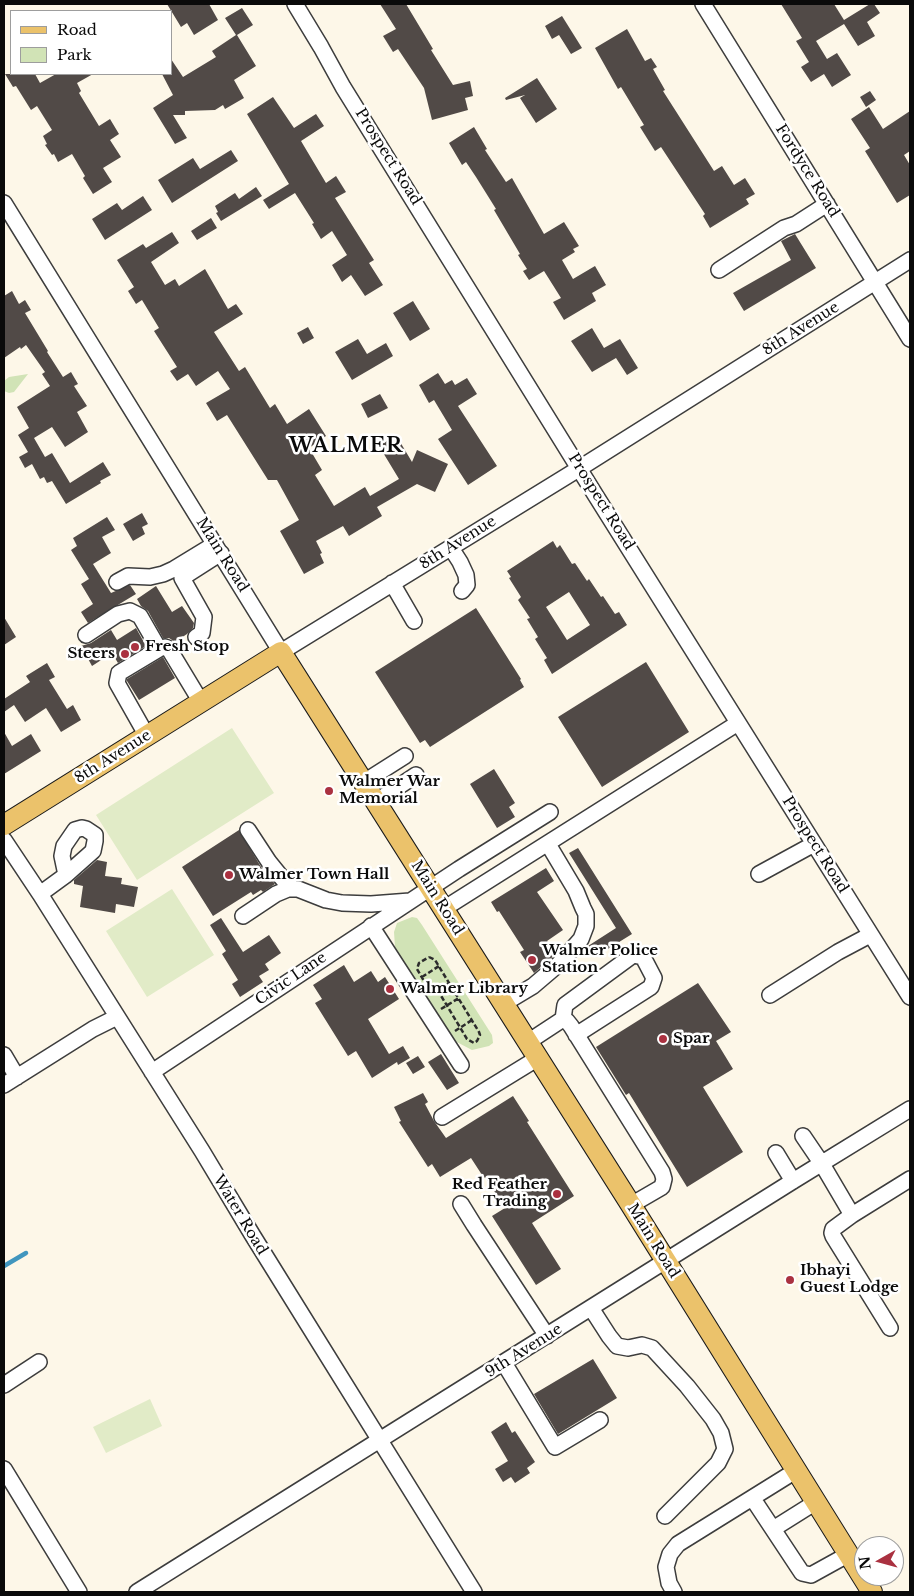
<!DOCTYPE html>
<html>
<head>
<meta charset="utf-8">
<style>
	body { margin:0 }
	#map { position:relative; width:914px; height:1596px; overflow:hidden; background:#fdf7e8; font-family:"Libre Baskerville",serif }
	canvas { display:block }
	.frame { position:absolute; inset:0; border:5px solid #0a0a0a; pointer-events:none }
	.legend { position:absolute; left:10px; top:10px; width:162px; height:65px; box-sizing:border-box; background:#fff; border:1px solid #9d9d9d; margin:0; padding:6px 9px; list-style:none; font-size:15px; color:#0a0a0a }
	.legend li { display:flex; align-items:center; gap:10px; height:25px }
	.legend b { width:25px; border:1px solid #9d9d9d }
	.north { position:absolute; left:854px; top:1536px; width:50px; height:50px; box-sizing:border-box; background:#fff; border:1px solid #9d9d9d; border-radius:50%; rotate:263deg; font-size:14px; font-weight:700; line-height:20px; text-align:center; color:#0a0a0a }
	.north::after { content:''; display:block; margin:auto; width:18px; height:22px; background:#aa3140; clip-path:polygon(50% 0,100% 100%,50% 72%,0 100%) }
</style>
</head>
<body>
<div id="map">
<canvas width="914" height="1596"></canvas>
<div class="frame"></div>
<ul class="legend">
<li><b style="height:6px;background:#ebc26b"></b>Road</li>
<li><b style="height:14px;background:#d1e3b6"></b>Park</li>
</ul>
<div class="north">N</div>
</div>
<script>
const ctx = document.querySelector('canvas').getContext('2d');
ctx.lineJoin = 'round';
function fillPath(path, color) { ctx.fillStyle = color; ctx.fill(path, 'evenodd'); }
const poly = rows => new Path2D(rows.map(r => 'M' + r).join(''));
function stroke(path, color, width, dash) { ctx.strokeStyle = color; ctx.lineWidth = width; ctx.lineCap = dash ? 'butt' : 'round'; ctx.setLineDash(dash || []); ctx.stroke(path); }
function write(font, color, halo, rows, align = 'center') {
  ctx.font = font + ' "Libre Baskerville",serif'; ctx.lineWidth = 5; ctx.setLineDash([]); ctx.textBaseline = 'middle'; ctx.strokeStyle = halo; ctx.fillStyle = color; for (const [text, x, y, turn = 0] of rows) {
    ctx.save(); ctx.translate(x, y); ctx.rotate((+turn || 0) * Math.PI / 180); ctx.textAlign = isNaN(turn) ? turn : align; if (halo) ctx.strokeText(text, 0, 0); ctx.fillText(text, 0, 0); ctx.restore();
  }
}
const green = poly([
	[28,374,14,392,9,393,4,391,4,381,9,377],
	[412,917,417,918,422,925,492,1035,493,1043,489,1046,472,1050,451,1039,402,962,395,947,394,932,397,923]
]);
const pitch = poly([
	[232,728,274,793,137,880,96,815],
	[172,889,214,955,147,997,106,931],
	[150,1399,162,1426,106,1453,93,1427]
]);
const stream = poly([
	[4,1266,26,1253]
]);
const building = poly([
	[167,4,209,4,218,20,194,35,187,23,181,27],
	[380,4,406,4,433,49,431,50,453,85,470,81,473,96,465,98,468,110,432,120,424,88,398,49,393,52,383,36,396,29],
	[781,4,834,4,844,20,870,4,874,4,880,13,867,22,875,36,858,46,844,24,816,41,827,59,837,53,851,75,832,87,824,74,811,82,801,67,809,62,796,41,802,38],
	[242,8,253,25,237,35,256,66,234,80,244,98,225,109,223,105,215,110,185,111,185,115,173,115,187,138,175,144,153,108,173,95,162,74,171,74,171,59,183,77,216,57,212,51,236,35,225,18],
	[562,16,582,48,571,54,559,35,552,39,545,26],
	[627,29,645,61,651,58,657,67,653,69,665,90,663,91,714,171,722,166,734,185,745,178,755,194,746,199,749,204,710,228,703,216,705,214,661,147,655,151,640,127,644,125,621,87,618,89,595,48],
	[5,74,35,74,40,83,56,74,93,74,77,83,81,91,79,93,99,126,110,119,119,134,110,140,121,157,103,168,112,182,93,194,83,178,85,176,72,154,58,162,54,154,52,155,45,145,47,144,43,136,52,130,37,106,31,110,16,86,13,87],
	[537,78,557,109,536,123,520,98,525,95,506,100,505,98],
	[870,91,876,100,866,107,860,97],
	[273,97,294,128,316,114,324,126,301,141,326,183,336,176,346,192,335,198,374,260,369,263,383,285,365,296,351,275,342,282,332,265,347,255,332,231,321,239,312,224,314,223,295,193,269,209,263,200,289,184,247,114],
	[869,107,883,129,910,111,910,151,904,155,910,165,910,195,897,203,865,151,870,148,851,119],
	[474,127,487,149,485,150,506,182,512,178,544,234,564,222,579,246,573,249,575,252,562,260,573,279,595,266,606,285,592,293,596,301,564,320,553,302,561,298,544,271,529,280,523,271,527,269,518,255,520,254,494,210,496,209,476,177,466,162,462,165,449,143],
	[231,150,238,161,172,203,158,180,193,158,200,169],
	[256,187,262,196,221,221,216,213,218,212,215,206,235,193,239,199],
	[143,196,152,210,105,240,92,219,117,203,122,210],
	[211,218,217,228,197,240,191,231],
	[172,232,179,243,151,262,165,285,175,279,179,286,205,269,228,309,236,304,243,314,214,332,239,371,245,367,270,408,275,404,287,424,309,409,326,436,309,448,322,470,315,475,334,506,365,487,370,496,399,479,379,446,396,435,412,462,417,450,448,464,435,492,417,484,377,507,382,516,349,536,343,526,316,541,322,553,320,554,324,563,304,574,280,531,299,520,277,480,268,480,227,415,217,421,206,403,230,389,218,371,196,386,188,374,177,381,170,371,177,367,154,331,159,328,142,300,136,304,128,291,134,287,117,260,143,244,146,248],
	[795,234,816,268,744,311,733,293,791,260,781,241],
	[12,291,19,304,25,300,31,310,25,313,48,351,47,352,63,377,71,372,78,384,74,386,87,406,77,412,88,432,65,447,52,427,34,438,45,457,52,453,70,483,103,462,111,475,100,481,101,483,66,504,52,481,47,483,44,477,40,479,32,464,25,468,19,457,28,452,18,435,29,428,17,407,50,386,42,374,45,372,26,345,21,349,20,347,4,358,4,296],
	[413,301,430,329,410,341,393,313],
	[308,327,314,338,303,344,297,333],
	[592,328,604,348,620,339,638,368,627,375,616,358,592,372,571,341],
	[358,339,367,354,386,343,393,356,352,380,335,352],
	[438,373,445,384,452,380,455,385,467,378,477,394,458,406,497,466,468,485,438,439,452,430,434,400,429,403,419,385],
	[380,394,388,408,368,418,361,404],
	[142,513,148,524,142,527,145,534,133,541,123,524],
	[107,517,115,530,102,537,111,553,93,564,111,593,130,585,136,594,88,623,81,612,93,604,81,584,89,579,71,550,77,546,73,538],
	[553,541,557,548,560,545,572,564,575,563,587,581,589,579,601,597,603,596,615,614,619,612,627,625,552,674,544,660,547,658,535,639,538,637,527,619,530,618,518,600,521,597,509,578,511,577,507,571],
	[569,592,590,625,567,640,546,607],
	[156,586,172,612,182,606,194,623,193,628,187,634,175,642,169,638,163,638,148,611,141,606,137,599],
	[476,608,521,679,520,680,524,687,430,747,425,740,420,743,375,672],
	[4,617,16,637,4,645],
	[136,628,146,646,118,663,112,653,92,666,81,646,91,643,111,630,117,640],
	[163,657,175,678,139,700,127,681,127,679],
	[646,662,689,732,602,787,558,717],
	[47,663,55,677,49,680,67,709,73,705,81,720,61,732,46,708,25,722,14,705,4,712,4,699,30,682,26,676],
	[4,732,12,746,31,734,41,751,4,774],
	[494,769,515,803,509,807,515,817,497,828,470,784],
	[239,830,261,867,275,884,263,892,261,890,253,895,251,892,213,916,182,867],
	[578,848,632,934,595,957,588,946,616,928,569,853],
	[97,860,107,862,105,876,122,878,121,884,138,887,134,907,116,904,115,913,80,907,83,886,74,884,74,880],
	[546,868,554,881,537,892,563,930,547,941,556,954,534,973,520,952,524,950,499,911,497,912,491,902],
	[221,918,243,952,269,935,281,953,265,964,269,970,259,976,263,982,240,997,232,984,238,980,222,954,226,951,210,925],
	[344,965,354,982,371,971,378,982,385,977,399,999,368,1019,389,1054,403,1046,410,1058,398,1065,397,1062,372,1078,356,1051,348,1056,315,1003,322,999,313,985],
	[698,983,731,1032,716,1041,733,1069,703,1087,743,1152,687,1187,629,1093,626,1095,596,1047],
	[441,1054,459,1083,447,1090,428,1062],
	[418,1056,425,1067,413,1074,406,1063],
	[423,1093,428,1102,425,1104,434,1121,446,1138,513,1096,529,1121,527,1122,574,1196,532,1223,561,1269,536,1285,492,1216,505,1208,485,1177,484,1178,471,1158,440,1177,432,1164,428,1167,399,1122,401,1121,394,1107],
	[593,1359,617,1398,558,1434,534,1394],
	[506,1422,512,1433,515,1431,535,1462,527,1468,530,1473,515,1483,511,1477,503,1482,495,1469,508,1461,491,1432]
]);
const path = poly([
	[429,957,435,960,479,1032,480,1035,477,1041,474,1043,467,1039,437,989,424,981,417,969,419,963,429,957],
	[422,977,439,966],
	[431,994,449,983],
	[441,1009,459,998],
	[455,1031,472,1020]
]);
const minor = poly([
	[295,4,321,47,343,87,596,496,910,997],
	[703,4,910,339],
	[4,203,281,652,580,468,910,260],
	[719,270,784,228,796,224,827,204],
	[451,548,460,562,466,575,467,585,462,591],
	[117,582,128,576,150,577,163,574,174,569,215,544],
	[392,583,414,621],
	[86,635,118,614,130,611,140,616,159,649],
	[196,637,202,633,204,617,182,578,221,553],
	[147,736,117,683,119,673,159,649,165,647,169,649,201,702],
	[364,782,405,756],
	[377,801,416,775],
	[248,830,269,862,286,883,294,889],
	[4,840,40,894,202,1151,253,1236,474,1592],
	[759,874,814,844],
	[40,894,66,875,93,851,95,841,95,835,86,829,82,828,75,830,64,846,62,856,66,875],
	[445,908,738,723],
	[243,916,276,894,288,889,298,889,326,900,342,903,371,904,410,901],
	[371,926,461,1065],
	[770,995,838,952,870,935],
	[503,1004,533,986,560,963,581,939,586,926,586,914,583,908,576,891,548,844],
	[563,1019,567,1021,571,1026,662,1172,664,1179,662,1187,631,1205],
	[563,1019,565,1005,633,955,643,957,654,978,651,987,576,1035],
	[528,1042,563,1019],
	[4,1055,17,1077],
	[152,1072,459,869,550,812],
	[4,1085,93,1029,117,1017],
	[442,1117,538,1058],
	[803,1136,822,1164,852,1215],
	[776,1153,793,1181],
	[461,1204,474,1225,547,1336],
	[591,1308,609,1336,617,1346,628,1348,642,1345,652,1348,687,1386,713,1419,721,1433,725,1449,718,1463,665,1516],
	[890,1328,833,1236,832,1233,833,1229,852,1215,910,1179],
	[504,1363,555,1447,600,1420],
	[4,1385,39,1362],
	[4,1469,79,1592],
	[753,1499,802,1573,811,1575,849,1554],
	[773,1529,816,1502],
	[137,1592,793,1181,910,1109],
	[674,1592,669,1583,666,1567,670,1554,678,1544,797,1470]
]);
const major = poly([
	[4,825,281,652,631,1205,872,1592]
]);
const markers = [
	[135,647,5,"#aa3140"],
	[125,654,5,"#aa3140"],
	[329,791,5,"#aa3140"],
	[229,875,5,"#aa3140"],
	[532,960,5,"#aa3140"],
	[390,989,5,"#aa3140"],
	[663,1039,5,"#aa3140"],
	[557,1194,5,"#aa3140"],
	[790,1280,5,"#aa3140"]
];
const streetNames = [
	["Prospect Road",388,157,58],
	["Fordyce Road",807,171,58],
	["8th Avenue",801,329,-32],
	["Prospect Road",601,502,58],
	["8th Avenue",458,543,-32],
	["Main Road",222,555,58],
	["8th Avenue",113,757,-32],
	["Prospect Road",815,845,58],
	["Main Road",437,898,58],
	["Civic Lane",291,979,-34],
	["Water Road",240,1215,59],
	["Main Road",653,1241,58],
	["9th Avenue",524,1351,-32]
];
const poiNames = [
	["Fresh Stop",145,647],
	["Steers",115,654,"right"],
	["Walmer War",339,782],
	["Memorial",339,799],
	["Walmer Town Hall",239,875],
	["Walmer Police",542,951],
	["Station",542,968],
	["Walmer Library",400,989],
	["Spar",673,1039],
	["Red Feather",547,1185,"right"],
	["Trading",547,1202,"right"],
	["Ibhayi",800,1271],
	["Guest Lodge",800,1288]
];
const districtNames = [
	["WALMER",346,446]
];
fillPath(green, '#d1e3b6');
fillPath(pitch, '#e1ebc7');
stroke(stream, '#4196be', 4.5);
fillPath(building, '#514a47');
stroke(minor, '#3d3d3d', 18);
stroke(major, '#1b1b1b', 22);
stroke(path, '#2c2c2c', 2.5, [5, 2.5]);
stroke(minor, '#fff', 15);
stroke(major, '#ebc26b', 20);
for (const [x, y, r, color] of markers) { const dot = new Path2D(); dot.arc(x, y, r, 0, 2 * Math.PI); ctx.fillStyle = color; ctx.fill(dot); stroke(dot, '#fff', 2); }
write('15px', '#0a0a0a', '#fff', streetNames);
write('bold 15px', '#0a0a0a', '#fff', poiNames, 'left');
ctx.letterSpacing = '1px';
write('bold 20px', '#0a0a0a', '#fff', districtNames);
ctx.letterSpacing = '0px';
</script>
</body>
</html>
